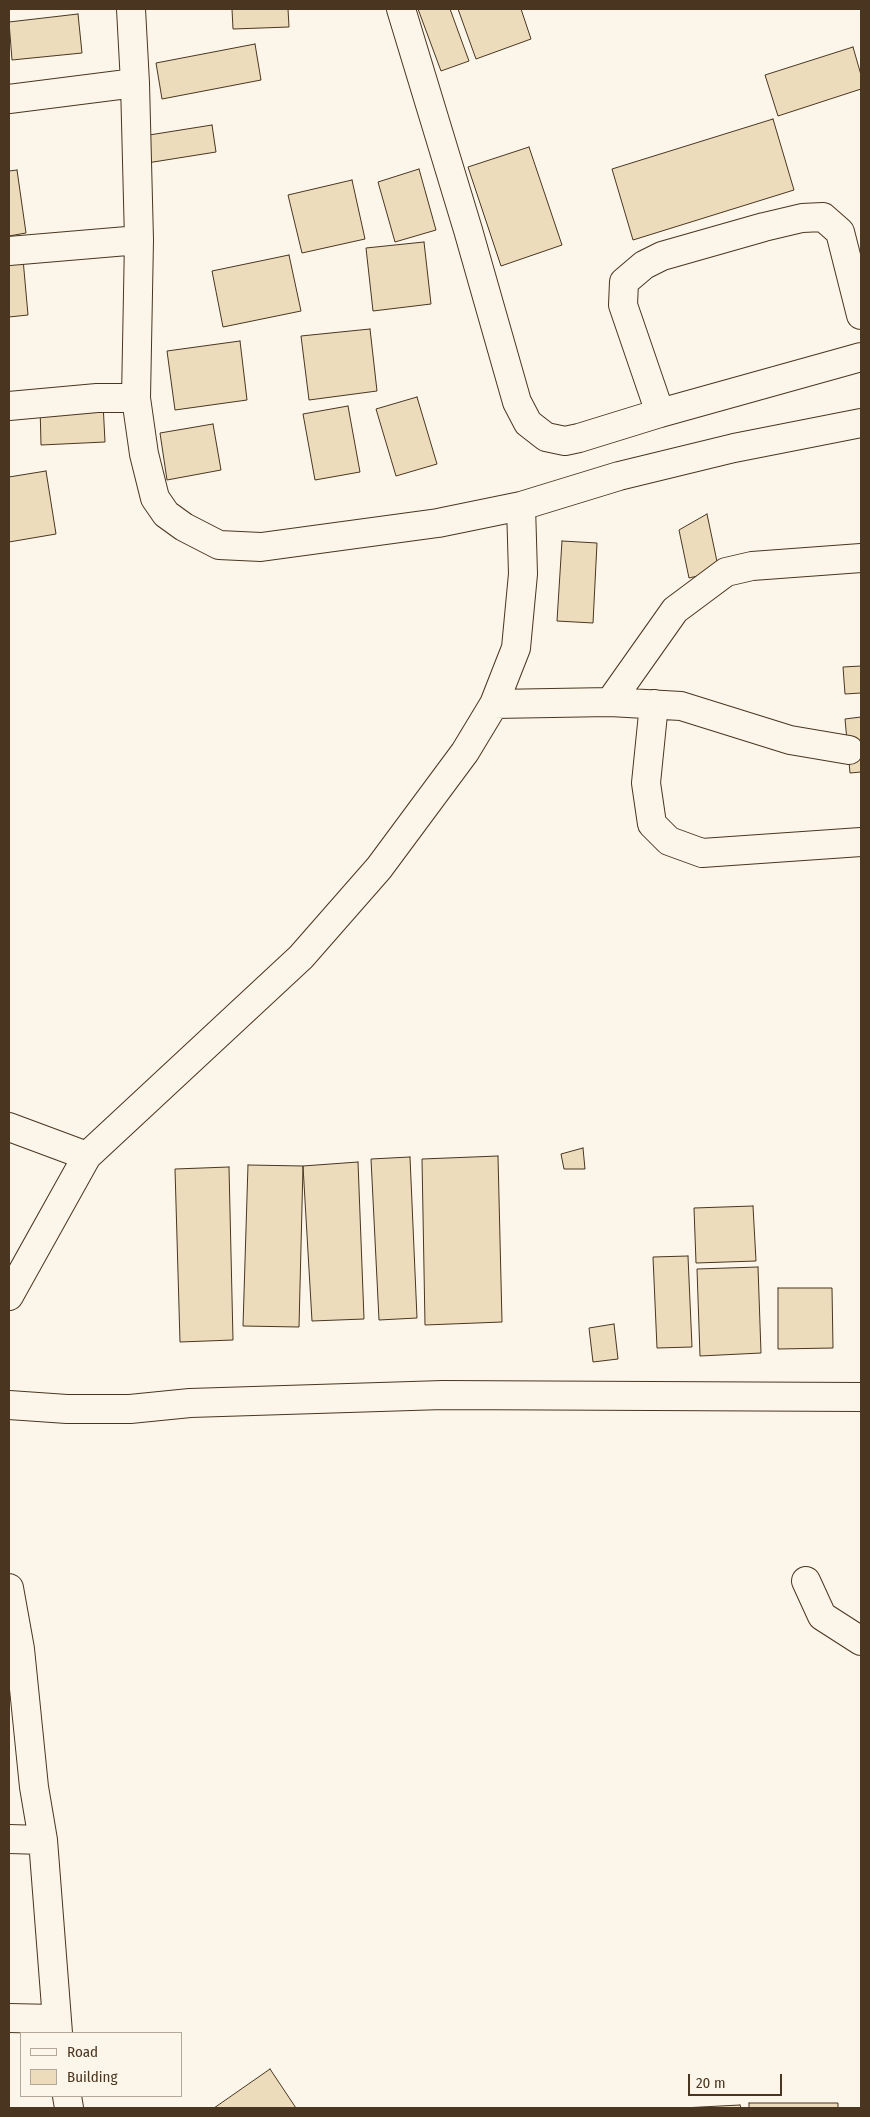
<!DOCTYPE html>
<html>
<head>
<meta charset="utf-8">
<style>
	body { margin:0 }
	#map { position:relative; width:870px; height:2117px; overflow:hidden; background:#fbf6e9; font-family:"Fira Sans Condensed",sans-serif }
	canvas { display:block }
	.frame { position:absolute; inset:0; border:10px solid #4a3520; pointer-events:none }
	.legend { position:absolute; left:20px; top:2032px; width:162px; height:65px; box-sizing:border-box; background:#fbf6e9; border:1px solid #b4a999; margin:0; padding:6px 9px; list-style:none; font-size:15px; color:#4a3520 }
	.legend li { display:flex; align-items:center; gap:10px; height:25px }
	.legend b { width:25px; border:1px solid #b4a999 }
	.scale { position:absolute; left:688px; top:2074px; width:94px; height:22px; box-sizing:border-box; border:2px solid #4a3520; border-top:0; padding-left:6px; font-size:15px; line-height:18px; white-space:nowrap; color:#4a3520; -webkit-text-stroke:4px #fbf6e9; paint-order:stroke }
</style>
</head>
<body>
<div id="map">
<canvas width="870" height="2117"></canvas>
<div class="frame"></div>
<ul class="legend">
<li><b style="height:6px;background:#fbf6e9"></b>Road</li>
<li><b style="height:14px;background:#ecdcbc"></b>Building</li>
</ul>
<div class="scale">20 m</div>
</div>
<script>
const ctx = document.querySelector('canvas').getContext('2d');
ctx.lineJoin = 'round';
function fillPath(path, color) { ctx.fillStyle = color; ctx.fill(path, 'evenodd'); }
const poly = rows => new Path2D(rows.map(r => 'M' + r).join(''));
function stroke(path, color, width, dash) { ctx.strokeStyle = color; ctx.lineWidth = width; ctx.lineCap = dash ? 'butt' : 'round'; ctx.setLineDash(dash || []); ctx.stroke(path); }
const building = poly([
	[232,9,288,9,289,27,233,29,232,9],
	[418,9,450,9,469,61,441,71,418,9],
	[458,9,521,9,531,39,476,59,458,9],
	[78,14,82,53,12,60,9,22,78,14],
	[255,44,261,80,162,99,156,63,255,44],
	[853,47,861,75,861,89,778,116,765,75,853,47],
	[773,119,794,190,633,240,612,169,773,119],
	[212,125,216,152,147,163,143,136,212,125],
	[529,147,562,245,501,266,468,167,529,147],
	[419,169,436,230,395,242,378,182,419,169],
	[17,170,26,233,9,236,9,171,17,170],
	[352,180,365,239,302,253,288,195,352,180],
	[424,242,431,304,373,311,366,248,424,242],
	[289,255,301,311,223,327,212,271,289,255],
	[23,259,28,315,9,317,9,261,23,259],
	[370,329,377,391,309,400,301,336,370,329],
	[240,341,247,400,175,410,167,351,240,341],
	[417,397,437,464,396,476,376,409,417,397],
	[103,403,105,442,41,445,40,405,103,403],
	[348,406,360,472,315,480,303,414,348,406],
	[213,424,221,470,167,480,160,433,213,424],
	[46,471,56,534,9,542,9,477,46,471],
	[707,514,719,571,689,578,679,530,707,514],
	[562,541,597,543,593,623,557,621,562,541],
	[861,666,861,693,845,694,843,667,861,666],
	[861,717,861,772,850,773,845,719,861,717],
	[583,1148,585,1169,564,1169,561,1154,583,1148],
	[498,1156,502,1322,425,1325,422,1159,498,1156],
	[410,1157,417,1318,379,1320,371,1159,410,1157],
	[358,1162,364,1319,312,1321,303,1166,358,1162],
	[248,1165,303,1166,299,1327,243,1326,248,1165],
	[229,1167,233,1340,180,1342,175,1169,229,1167],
	[753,1206,756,1261,696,1263,694,1208,753,1206],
	[688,1256,692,1347,657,1348,653,1257,688,1256],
	[758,1267,761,1353,700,1356,697,1269,758,1267],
	[778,1288,832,1288,833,1348,778,1349,778,1288],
	[614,1324,618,1359,593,1362,589,1328,614,1324],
	[270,2069,296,2108,214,2108,270,2069],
	[749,2103,838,2103,838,2108,749,2108,749,2103],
	[740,2105,741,2108,682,2108,740,2105]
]);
const minor = poly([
	[401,9,468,230,517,402,528,423,546,437,565,441,579,438,660,413,861,357],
	[9,99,135,83],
	[9,251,139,240],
	[9,406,97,398,136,398],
	[660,413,623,305,624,282,644,265,662,256,764,227,802,218,823,217,840,232,861,315],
	[521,506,619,476,734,448,861,423],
	[610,702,675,610,726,572,752,566,861,558],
	[494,704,610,702,681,706,790,740,849,750],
	[654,704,646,783,652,824,669,841,702,853,861,842],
	[9,1127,87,1156],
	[9,1296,87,1156,301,957,379,868,465,752,494,704,516,648,523,574,521,506,438,523,261,547,219,545,184,527,166,514,155,498,144,454,136,398,139,240,135,83,131,9],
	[9,1405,67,1409,130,1409,190,1403,443,1395,861,1397],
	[806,1581,822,1616,861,1641],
	[9,1588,20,1649,34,1787,43,1840,58,2033],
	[9,1839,43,1840],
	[9,2018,55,2019],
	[67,2096,69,2108]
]);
fillPath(building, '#ecdcbc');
stroke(building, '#4a3520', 1);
stroke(minor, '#4a3520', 30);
stroke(minor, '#fbf6e9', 28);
</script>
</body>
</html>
